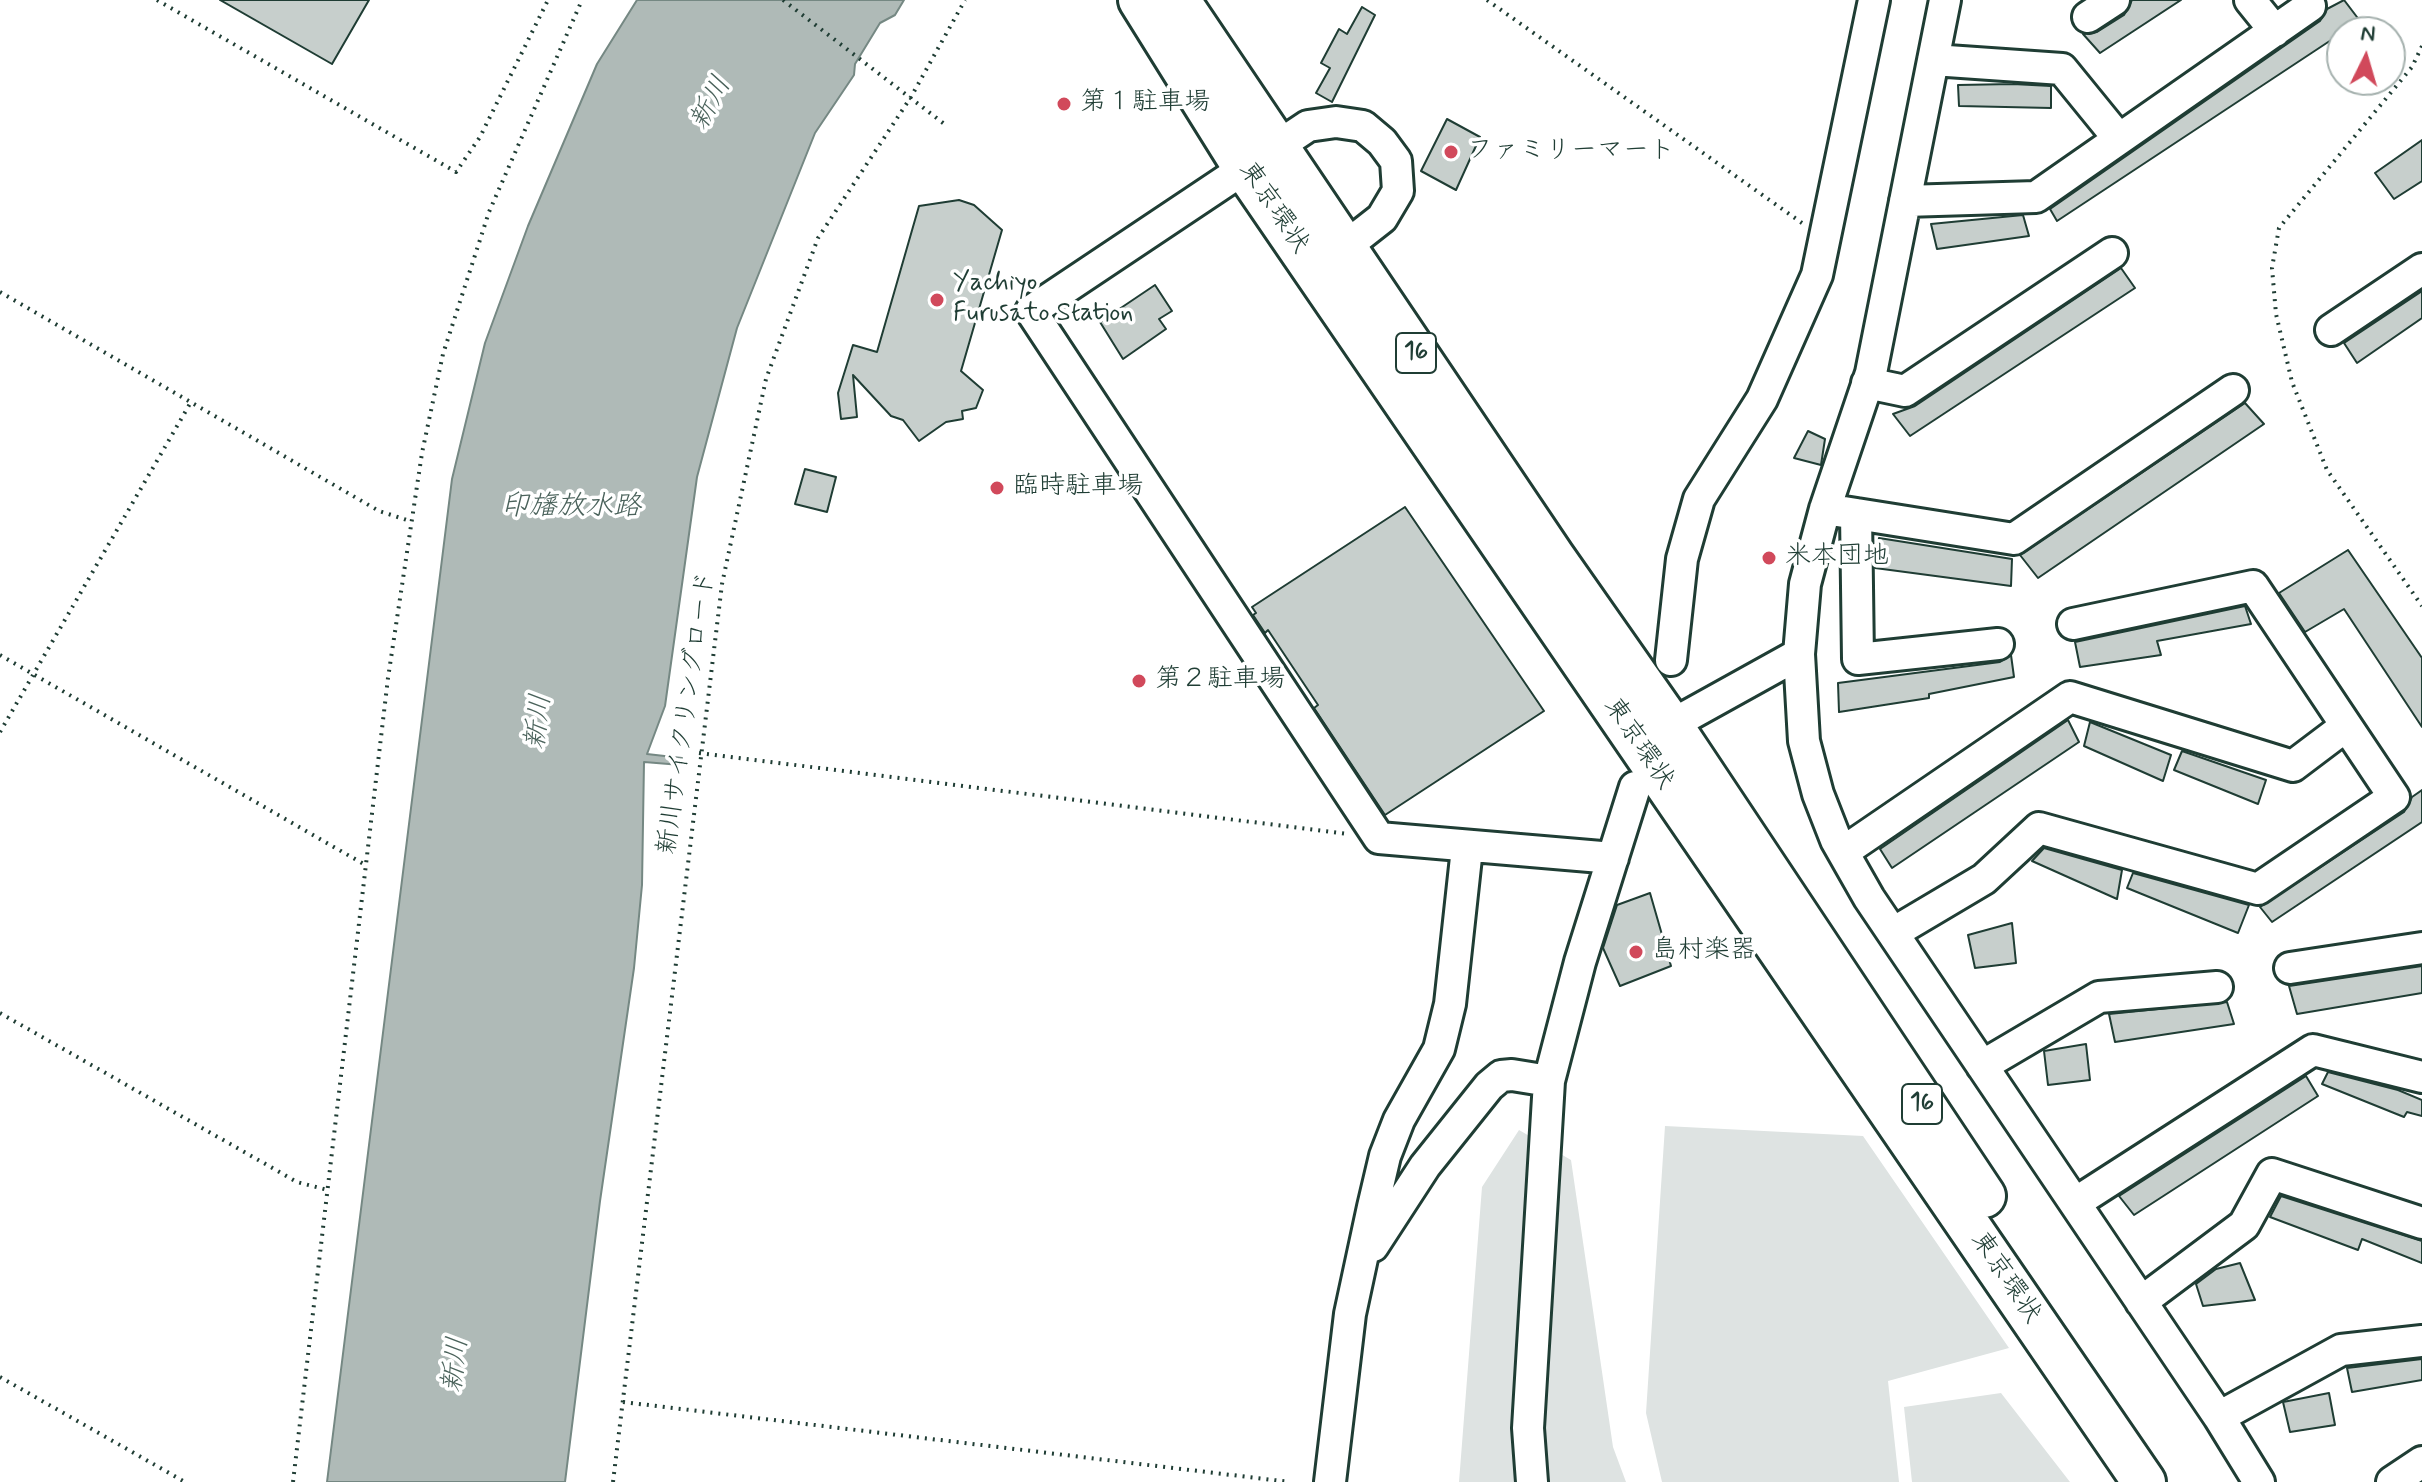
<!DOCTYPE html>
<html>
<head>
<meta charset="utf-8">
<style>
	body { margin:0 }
	#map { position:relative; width:2422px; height:1482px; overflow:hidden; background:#fff; font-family:Mynerve,sans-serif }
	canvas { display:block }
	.north { position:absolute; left:2326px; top:16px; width:80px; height:80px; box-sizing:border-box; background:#fff; border:2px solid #a5b1ae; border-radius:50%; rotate:5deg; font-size:22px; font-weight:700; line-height:32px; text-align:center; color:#1f3d34 }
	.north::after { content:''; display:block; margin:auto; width:28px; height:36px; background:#d1495b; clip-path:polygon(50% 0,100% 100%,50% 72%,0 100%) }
</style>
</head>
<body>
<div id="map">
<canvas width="2422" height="1482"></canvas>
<div class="north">N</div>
</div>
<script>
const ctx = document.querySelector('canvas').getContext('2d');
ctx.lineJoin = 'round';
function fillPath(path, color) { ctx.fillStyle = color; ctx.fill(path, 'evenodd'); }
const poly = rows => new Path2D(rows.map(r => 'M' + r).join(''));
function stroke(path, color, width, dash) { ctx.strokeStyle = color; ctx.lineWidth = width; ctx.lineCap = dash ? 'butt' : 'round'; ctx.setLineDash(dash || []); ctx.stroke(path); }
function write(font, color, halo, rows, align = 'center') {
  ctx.font = font + ' Mynerve,"Klee One",sans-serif'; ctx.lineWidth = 7; ctx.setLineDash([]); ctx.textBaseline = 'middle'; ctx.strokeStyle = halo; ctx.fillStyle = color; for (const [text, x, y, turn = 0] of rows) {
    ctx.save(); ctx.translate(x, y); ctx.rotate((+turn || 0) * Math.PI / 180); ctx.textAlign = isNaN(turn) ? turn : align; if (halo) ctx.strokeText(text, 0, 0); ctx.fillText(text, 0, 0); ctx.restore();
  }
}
const green = poly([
	[1665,1126,1863,1136,2009,1348,1888,1381,1899,1482,1662,1482,1646,1413],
	[1519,1130,1571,1160,1613,1447,1626,1482,1459,1482,1482,1187],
	[2001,1393,2070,1482,1912,1482,1904,1407]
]);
const water = poly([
	[637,0,904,0,895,15,880,23,855,64,854,75,815,133,737,328,697,477,665,706,647,754,682,758,681,765,644,762,642,885,634,968,600,1201,565,1482,327,1482,452,479,485,343,528,226,597,64,637,0]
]);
const building = poly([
	[220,0,369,0,332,64,220,0],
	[2132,0,2181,0,2100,53,2083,34,2097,32,2124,15,2132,0],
	[2344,0,2360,21,2057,221,2050,209,2320,21,2327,9,2344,0],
	[1362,7,1375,15,1332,102,1316,93,1330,68,1321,63,1339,29,1347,34,1362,7],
	[2013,84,2051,86,2051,108,1959,106,1958,85,2013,84],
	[1447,119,1480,137,1456,190,1421,171,1447,119],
	[2422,140,2422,181,2394,199,2375,173,2422,140],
	[959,200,974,205,1002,230,961,371,983,390,976,408,962,411,963,419,946,422,919,441,903,420,891,416,853,375,857,417,841,419,838,393,853,345,877,352,919,206,959,200],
	[2023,215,2029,236,1937,249,1931,224,2023,215],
	[2121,268,2135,288,1910,436,1893,414,1915,406,2121,268],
	[1155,285,1172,311,1159,319,1166,329,1123,359,1100,322,1155,285],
	[2422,291,2422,318,2357,363,2344,343,2422,291],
	[2245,403,2264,424,2038,578,2020,555,2245,403],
	[1808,431,1825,439,1821,465,1794,458,1808,431],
	[805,469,836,477,827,512,795,504,805,469],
	[1405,507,1544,711,1385,815,1314,708,1318,705,1268,630,1265,633,1253,615,1256,613,1252,607,1405,507],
	[1879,538,2012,559,2011,586,1875,568,1879,538],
	[2348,550,2422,658,2422,727,2344,609,2305,632,2279,593,2348,550],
	[2245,606,2251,624,2157,641,2161,655,2080,667,2075,642,2245,606],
	[2011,655,2014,677,1929,694,1929,698,1839,712,1838,683,2000,662,2011,655],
	[2068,720,2079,742,1892,868,1880,849,2068,720],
	[2090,722,2171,755,2163,781,2084,746,2090,722],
	[2182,751,2266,780,2258,804,2174,770,2182,751],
	[2422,790,2422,822,2272,922,2260,907,2404,812,2412,797,2422,790],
	[2044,848,2122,870,2117,899,2032,861,2044,848],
	[2133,873,2249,905,2238,933,2127,888,2133,873],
	[1650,893,1671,966,1620,986,1603,948,1617,905,1650,893],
	[2012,923,2016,963,1975,968,1968,935,2012,923],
	[2422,966,2422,993,2297,1014,2289,986,2422,966],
	[2227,1002,2234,1024,2115,1042,2109,1014,2227,1002],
	[2086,1044,2090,1080,2048,1085,2044,1051,2086,1044],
	[2328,1072,2398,1090,2422,1100,2422,1116,2407,1112,2404,1117,2322,1084,2328,1072],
	[2306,1076,2318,1096,2134,1215,2119,1196,2306,1076],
	[2281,1196,2422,1241,2422,1263,2362,1239,2358,1250,2270,1217,2281,1196],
	[2240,1263,2255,1300,2203,1306,2196,1284,2216,1269,2240,1263],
	[2422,1359,2422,1380,2352,1392,2347,1368,2422,1359],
	[2329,1393,2335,1425,2290,1432,2283,1402,2329,1393]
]);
const path = poly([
	[157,0,456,172,480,137,548,0],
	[783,0,947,126],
	[1487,0,1802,223],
	[2422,46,2412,67,2279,228,2272,268,2276,314,2292,382,2327,470,2422,606],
	[0,292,379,511,410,521],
	[0,655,367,866],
	[0,732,191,402],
	[699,753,1348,834],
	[0,1013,297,1182,328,1190],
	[0,1377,185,1482],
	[623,1402,1290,1482],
	[293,1482,388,678,422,453,443,354,489,212,582,0],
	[613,1482,722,584,766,379,818,238,911,97,965,0]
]);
const minor = poly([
	[1945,0,1871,373,1825,509,1805,584,1799,654,1804,741,1818,794,1836,840,1869,898,2219,1417,2259,1482],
	[2250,0,2275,31],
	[2088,17,2114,0],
	[1933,60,2062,69,2119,139],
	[1905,201,2036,197,2310,6],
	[1345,247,1382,218,1398,191,1396,161,1382,142,1363,126,1336,122,1308,126,1031,311,1379,838,1613,858],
	[2331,330,2422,269],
	[1867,383,1905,391,2112,253],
	[1825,509,2014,539,2233,390],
	[1856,514,1858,659,1998,644],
	[1671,660,1682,559,1699,499,1762,399,1817,275,1874,0],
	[1653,735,1799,654],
	[1843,852,2070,697,2293,766,2346,726],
	[1893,933,1984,879,2039,828,2258,889,2394,797,2253,586,2073,624],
	[2290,968,2422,948],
	[1982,1066,2099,997,2217,987],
	[2075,1203,2313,1050,2422,1077],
	[1373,1246,1425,1166,1489,1086,1501,1076,1512,1075,1549,1081],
	[2141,1302,2244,1225,2272,1174,2422,1223],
	[2219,1417,2341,1350,2422,1341],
	[1330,1482,1350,1314,1373,1207,1385,1156,1399,1120,1439,1049,1450,1004,1467,848],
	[1532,1482,1528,1428,1549,1081,1580,962,1635,787],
	[2392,1482,2422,1462]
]);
const highway = poly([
	[1140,0,1246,170,2144,1482],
	[1178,0,1553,557,1670,724,1984,1196]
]);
const markers = [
	[1064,104,8,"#d1495b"],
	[1451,152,8,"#d1495b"],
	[937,300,8,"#d1495b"],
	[997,488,8,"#d1495b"],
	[1769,558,8,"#d1495b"],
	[1139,681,8,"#d1495b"],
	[1636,952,8,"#d1495b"]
];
const shields = [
	[1416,353,40],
	[1922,1104,40]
];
const shieldNames = [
	["16",1416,353],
	["16",1922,1104]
];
const poiNames = [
	["第１駐車場",1080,104],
	["ファミリーマート",1467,152],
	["Yachiyo",953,285],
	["Furusato Station",953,315],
	["臨時駐車場",1013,488],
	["米本団地",1785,558],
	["第２駐車場",1155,681],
	["島村楽器",1652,952]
];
const streetNames = [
	["東京環状",1273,208,56],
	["新川サイクリングロード",688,713,-82],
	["東京環状",1638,744,56],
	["東京環状",2005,1278,56]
];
const waterNames = [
	["新川",712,104,-62],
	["印旛放水路",571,508],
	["新川",540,722,-83],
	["新川",457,1365,-83]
];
fillPath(green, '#dee3e2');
fillPath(water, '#afbab7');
stroke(water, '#758883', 2);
fillPath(building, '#c7cfcc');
stroke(building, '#1f3d34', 2);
stroke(minor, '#1f3d34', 36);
stroke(highway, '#1f3d34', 48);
stroke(path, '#1f3d34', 4, [2, 6]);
stroke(minor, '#fff', 30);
stroke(highway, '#fff', 42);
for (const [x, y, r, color] of markers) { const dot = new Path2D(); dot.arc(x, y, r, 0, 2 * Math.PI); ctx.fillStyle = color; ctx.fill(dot); stroke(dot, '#fff', 3); }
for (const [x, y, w] of shields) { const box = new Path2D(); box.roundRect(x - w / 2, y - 20, w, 40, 6); ctx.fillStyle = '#fff'; ctx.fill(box); stroke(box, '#1f3d34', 2); }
write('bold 24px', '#1f3d34', null, shieldNames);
write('26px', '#1f3d34', '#fff', poiNames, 'left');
write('26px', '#1f3d34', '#fff', streetNames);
write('italic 28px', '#4a625b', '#fff', waterNames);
</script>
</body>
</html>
